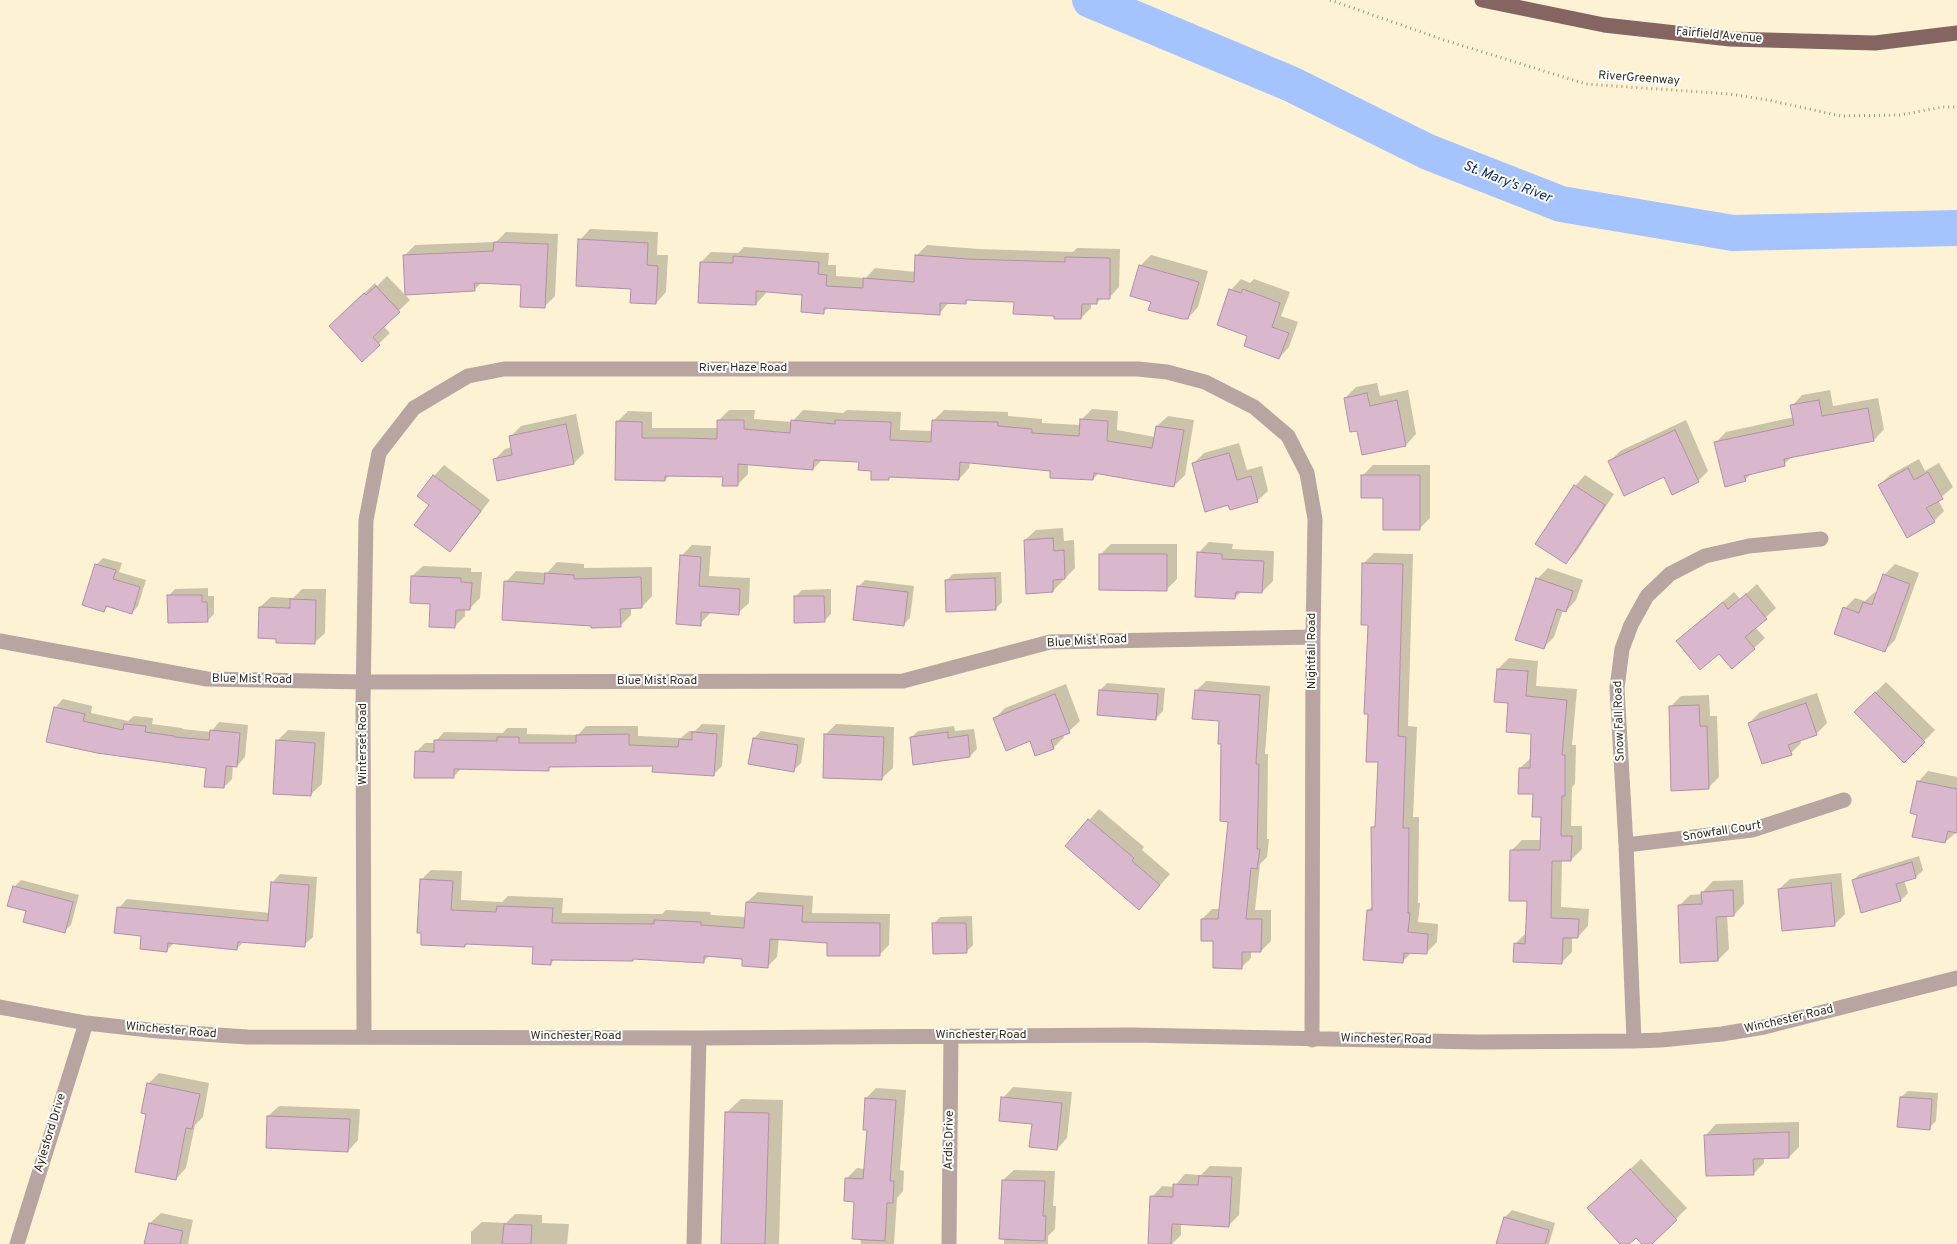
<!DOCTYPE html>
<html>
<head>
<meta charset="utf-8">
<style>
	body { margin:0 }
	canvas { display:block; background:#fef2d5 }
</style>
</head>
<body>
<canvas width="1957" height="1244"></canvas>
<script>
const ctx = document.querySelector('canvas').getContext('2d');
ctx.lineJoin = 'round';
function fillPath(path, color) { ctx.fillStyle = color; ctx.fill(path, 'evenodd'); }
const poly = rows => new Path2D(rows.map(r => 'M' + r).join(''));
function stroke(path, color, width, dash) { ctx.strokeStyle = color; ctx.lineWidth = width; ctx.lineCap = dash ? 'butt' : 'round'; ctx.setLineDash(dash || []); ctx.stroke(path); }
function write(font, color, halo, rows, align = 'center') {
  ctx.font = font + ' Overpass,sans-serif'; ctx.lineWidth = 4; ctx.setLineDash([]); ctx.textBaseline = 'middle'; ctx.strokeStyle = halo; ctx.fillStyle = color; for (const [text, x, y, turn = 0] of rows) {
    ctx.save(); ctx.translate(x, y); ctx.rotate((+turn || 0) * Math.PI / 180); ctx.textAlign = isNaN(turn) ? turn : align; if (halo) ctx.strokeText(text, 0, 0); ctx.fillText(text, 0, 0); ctx.restore();
  }
}
const shadow = poly([
	[590,229,658,232,657,255,668,255,666,292,656,303,633,288,580,240],
	[506,232,558,234,555,296,544,307,522,284,482,282,474,290,404,256,415,245,496,242],
	[927,245,979,249,1073,252,1077,248,1120,249,1119,287,1109,298,1102,297,1097,303,1091,303,1091,308,1081,318,1015,301,969,299,965,303,949,302,939,314,829,307,823,312,803,294,766,291,766,293,756,304,701,262,711,252,738,253,744,247,829,253,828,265,836,265,836,276,866,278,875,268,916,272,917,255],
	[1151,255,1208,271,1198,307,1188,318,1140,266],
	[387,276,410,300,383,326,390,333,362,360,341,315,375,283,377,286],
	[1241,279,1250,283,1254,279,1290,292,1281,316,1298,322,1289,347,1279,358,1249,335,1231,290],
	[1377,383,1380,396,1408,390,1416,434,1406,445,1358,430,1345,398,1356,387],
	[1830,390,1833,406,1878,398,1884,429,1874,440,1793,456,1784,464,1753,472,1745,480,1715,443,1726,432,1794,417,1792,406,1802,395],
	[1092,409,1118,411,1117,430,1155,437,1157,426,1168,416,1194,420,1185,475,1174,486,1099,473,1093,479,1052,470,970,462,969,468,959,479,891,476,888,479,860,461,823,459,813,469,748,464,748,474,737,485,724,476,670,475,665,480,617,422,628,411,652,412,652,428,718,428,719,420,729,410,755,410,754,419,792,422,803,410,843,413,847,410,901,412,900,430,933,431,933,421,944,410,1008,412,1008,416,1042,419,1042,423,1081,425,1081,420],
	[576,414,584,453,574,463,498,480,494,460,505,449,512,447,510,437,521,426],
	[1686,420,1708,471,1698,481,1610,461,1620,451],
	[1239,443,1247,470,1262,466,1268,491,1257,501,1229,503,1193,464,1204,453],
	[1919,459,1925,471,1939,463,1953,487,1938,500,1944,511,1934,521,1879,485,1890,475],
	[444,465,490,500,460,539,450,550,431,505,434,476],
	[1373,465,1430,465,1430,518,1419,529,1362,476],
	[1585,475,1614,494,1576,552,1566,562,1575,486],
	[1063,528,1064,541,1074,540,1075,568,1053,591,1025,540,1036,530],
	[1209,542,1233,544,1232,549,1274,551,1273,581,1262,592,1242,591,1235,598,1198,553],
	[1111,544,1177,544,1177,579,1166,590,1100,555],
	[692,545,711,546,709,576,750,578,749,603,738,613,711,612,700,624,681,556],
	[1374,553,1413,554,1408,726,1417,727,1413,817,1419,817,1418,903,1420,903,1418,922,1438,924,1437,942,1426,953,1412,952,1402,962,1368,910,1373,906,1372,828,1377,823,1380,761,1369,713,1369,624,1363,564],
	[103,558,122,563,119,572,146,580,138,606,132,613,108,606,104,611,96,565],
	[557,562,584,564,584,568,652,567,652,596,642,607,631,607,631,615,620,626,592,625,506,582,516,571,547,573],
	[1895,564,1919,573,1895,640,1884,651,1845,608,1855,598,1865,601,1875,592,1878,593,1884,575],
	[423,566,471,568,471,572,482,572,480,598,469,609,465,609,465,616,454,627,431,603,412,576],
	[1548,568,1583,580,1576,600,1566,611,1563,610,1554,637,1543,648,1537,579],
	[1001,572,1002,602,995,609,946,581,953,574],
	[865,580,914,586,910,618,903,625,858,587],
	[1757,584,1776,608,1755,627,1765,638,1754,648,1719,652,1678,641,1734,592,1740,599],
	[208,588,208,596,214,596,214,614,207,621,168,596,175,589],
	[302,589,326,589,325,633,314,643,278,638,260,607,271,597,293,598],
	[831,589,831,614,824,621,795,597,802,590],
	[1509,658,1538,661,1536,686,1577,689,1572,745,1576,745,1575,784,1572,787,1571,826,1582,826,1582,849,1571,860,1562,859,1561,907,1589,909,1588,926,1578,937,1572,937,1572,952,1561,963,1515,944,1526,933,1528,900,1511,851,1522,840,1542,840,1542,816,1534,793,1520,768,1531,758,1532,733,1510,702,1498,669],
	[1206,681,1270,686,1265,754,1268,754,1267,839,1269,839,1267,857,1260,864,1255,910,1271,910,1271,941,1261,951,1251,951,1251,958,1241,968,1214,940,1202,919,1212,909,1220,909,1229,820,1221,720,1196,691],
	[1886,682,1935,730,1904,761,1856,712],
	[1107,683,1165,688,1163,711,1156,718,1100,690],
	[1066,684,1080,721,1069,731,1063,734,1064,737,1054,747,1036,754,1031,740,994,719,1005,708],
	[1817,693,1827,723,1816,734,1800,739,1801,743,1791,753,1749,723,1760,712],
	[1709,695,1710,716,1717,716,1719,777,1708,788,1670,707,1681,696],
	[63,699,92,706,91,713,128,721,134,716,153,718,152,724,182,728,182,729,211,732,219,722,248,725,245,757,237,766,233,765,232,779,224,787,207,766,97,752,55,708],
	[702,724,725,725,722,766,713,775,654,765,552,766,548,769,462,768,453,777,416,752,425,743,436,743,436,741,444,732,503,733,507,728,527,728,527,734,578,735,586,726,638,726,638,736,681,738,689,731,695,731],
	[836,724,894,727,893,768,882,778,825,735],
	[954,726,955,731,974,729,977,749,970,756,911,738,918,731],
	[288,730,325,732,322,784,311,794,277,741],
	[761,731,805,738,801,763,794,770,750,763,754,738],
	[1928,771,1957,777,1957,832,1945,842,1918,814,1918,782],
	[1099,809,1144,847,1142,850,1170,874,1149,898,1066,846],
	[1919,856,1923,870,1916,877,1904,880,1908,893,1901,900,1862,911,1853,880,1860,874],
	[431,870,462,871,461,900,502,902,508,896,563,898,562,913,662,914,666,910,710,912,711,915,746,917,747,902,758,892,813,896,812,913,890,914,889,945,879,955,828,941,779,938,777,957,767,967,743,958,710,955,704,961,635,957,633,960,555,959,550,964,534,946,467,943,465,946,421,880],
	[1841,873,1845,914,1834,925,1779,889,1790,879],
	[280,874,317,877,313,937,304,945,244,941,237,949,174,943,167,950,142,935,119,908,127,899,270,913,272,883],
	[21,880,79,895,71,925,64,931,27,910,14,887],
	[1743,880,1744,904,1734,915,1727,915,1729,949,1718,960,1679,906,1690,895,1703,894,1703,892,1713,881],
	[972,916,973,945,966,952,933,924,940,917],
	[159,1073,209,1083,203,1117,195,1125,186,1168,176,1179,148,1113,148,1084],
	[1013,1087,1072,1092,1067,1138,1057,1149,1033,1123,1003,1098],
	[876,1088,906,1090,900,1170,904,1171,903,1191,897,1198,894,1244,861,1244,856,1201,846,1179,857,1168,865,1169,869,1129,866,1098],
	[1908,1091,1938,1093,1936,1121,1929,1128,1901,1097],
	[741,1099,783,1100,779,1244,722,1244,726,1113],
	[279,1106,360,1109,358,1140,348,1151,268,1116],
	[1799,1122,1799,1147,1789,1157,1764,1158,1764,1163,1753,1174,1706,1135,1716,1124],
	[1641,1159,1687,1208,1650,1244,1643,1244,1636,1236,1627,1244,1622,1244,1599,1198],
	[1210,1166,1242,1167,1239,1215,1228,1226,1181,1223,1181,1235,1172,1244,1149,1244,1152,1197,1162,1186,1174,1187,1185,1174,1201,1175],
	[1014,1170,1055,1171,1053,1206,1056,1206,1055,1229,1048,1236,1048,1244,1004,1244,1003,1180],
	[1512,1210,1555,1223,1549,1244,1497,1244,1505,1217],
	[161,1213,193,1220,188,1244,146,1244,150,1223],
	[515,1214,542,1215,542,1223,569,1224,567,1244,471,1244,471,1232,482,1222,506,1223]
]);
const river = poly([
	[1090,0,1291,84,1428,152,1561,204,1733,233,1957,228]
]);
const building = poly([
	[578,239,648,243,647,265,658,266,656,304,630,303,631,289,576,286,578,239],
	[494,242,548,244,545,308,520,307,521,285,474,283,475,291,405,295,403,255,493,251,494,242],
	[915,255,968,259,1065,262,1065,257,1110,258,1110,299,1097,299,1097,304,1082,304,1081,319,1054,319,1054,316,1013,314,1014,302,966,300,966,304,940,303,940,315,824,308,824,314,801,312,802,295,756,291,756,305,698,303,700,262,733,263,733,256,819,262,818,274,827,275,826,286,863,288,863,278,914,282,915,255],
	[1139,265,1199,282,1188,319,1182,319,1148,310,1151,302,1130,296,1139,265],
	[376,286,400,312,373,337,380,345,362,362,329,326,364,293,366,295,376,286],
	[1229,289,1241,293,1243,289,1280,303,1272,327,1289,333,1279,359,1244,346,1247,336,1217,325,1229,289],
	[1367,393,1370,406,1397,400,1406,446,1362,455,1357,431,1350,432,1344,398,1367,393],
	[1819,400,1822,416,1868,408,1874,441,1784,459,1785,466,1744,476,1746,481,1725,487,1714,442,1794,425,1790,405,1819,400],
	[1080,419,1108,421,1107,441,1152,448,1156,426,1184,430,1174,487,1094,473,1093,480,1050,478,1050,471,960,462,959,480,889,477,889,480,871,480,871,471,858,470,859,462,814,460,813,470,738,464,738,486,722,486,723,477,665,476,665,481,615,480,616,421,642,422,642,438,684,438,717,439,717,420,744,420,744,429,790,433,791,420,835,424,835,420,891,422,890,440,931,442,932,420,998,422,998,426,1032,429,1032,433,1079,436,1080,419],
	[566,424,574,464,497,481,493,459,512,455,509,436,566,424],
	[1675,430,1699,482,1672,495,1664,477,1624,496,1608,461,1675,430],
	[1229,453,1237,480,1251,476,1258,502,1230,510,1228,505,1205,512,1192,463,1229,453],
	[1908,468,1914,480,1928,472,1943,499,1926,508,1935,522,1907,538,1878,485,1908,468],
	[433,475,481,511,450,552,414,525,429,505,417,496,433,475],
	[1361,475,1420,475,1420,530,1383,530,1383,498,1361,498,1361,475],
	[1574,485,1605,505,1566,564,1535,544,1574,485],
	[1053,538,1054,551,1064,550,1065,579,1053,580,1053,592,1026,594,1024,540,1053,538],
	[1197,552,1222,554,1222,559,1264,561,1262,593,1236,592,1235,599,1195,597,1197,552],
	[1099,554,1167,554,1167,591,1099,590,1099,554],
	[680,555,701,557,699,586,740,589,739,615,701,612,701,626,676,624,680,555],
	[1362,563,1403,564,1398,736,1406,737,1403,828,1409,828,1408,913,1410,913,1408,932,1428,934,1427,954,1404,953,1403,963,1363,960,1367,910,1372,910,1371,827,1375,827,1378,762,1366,762,1368,714,1364,714,1368,625,1361,625,1362,563],
	[95,564,116,570,113,579,140,587,132,614,106,606,104,612,82,605,95,564],
	[545,573,574,575,574,579,641,577,642,608,620,609,621,627,591,628,591,626,502,620,504,581,544,584,545,573],
	[1883,574,1910,584,1885,652,1834,634,1843,607,1859,613,1863,602,1872,605,1883,574],
	[411,576,461,578,461,582,472,583,470,610,456,610,455,628,429,627,430,604,410,603,411,576],
	[995,578,996,610,946,612,945,580,995,578],
	[1536,578,1573,591,1566,612,1557,609,1544,649,1515,640,1536,578],
	[857,586,908,592,904,626,853,620,857,586],
	[1746,594,1767,619,1745,637,1755,649,1732,669,1719,654,1700,670,1676,641,1723,602,1728,609,1746,594],
	[167,595,202,595,202,602,207,602,208,622,168,623,167,595],
	[794,596,824,596,825,622,794,623,794,596],
	[290,599,316,600,315,644,276,643,276,639,258,638,259,607,290,608,290,599],
	[1497,669,1528,671,1526,696,1567,700,1562,755,1565,755,1565,796,1562,796,1561,836,1572,836,1571,861,1552,861,1551,918,1579,919,1578,938,1563,938,1562,964,1513,962,1514,943,1525,944,1527,901,1509,901,1510,850,1540,850,1541,817,1532,817,1533,794,1518,794,1519,768,1530,768,1531,734,1506,732,1508,703,1494,702,1497,669],
	[1099,690,1158,694,1156,720,1097,715,1099,690],
	[1195,690,1260,695,1256,764,1259,764,1257,849,1260,849,1257,869,1251,868,1246,919,1262,919,1261,952,1242,952,1242,969,1213,968,1213,941,1201,941,1201,919,1218,919,1228,822,1220,821,1221,744,1218,744,1219,721,1192,719,1195,690],
	[1875,692,1925,742,1904,763,1854,712,1875,692],
	[1055,694,1070,733,1051,740,1054,749,1035,756,1030,741,1006,751,993,718,1055,694],
	[1806,703,1817,735,1788,745,1792,755,1762,764,1748,723,1806,703],
	[1699,705,1700,726,1707,726,1709,789,1671,791,1669,706,1699,705],
	[54,707,85,714,83,721,123,730,124,724,146,726,145,732,174,736,174,737,209,740,210,730,240,733,237,767,226,766,224,788,204,787,206,768,97,753,46,742,54,707],
	[692,732,717,734,714,776,652,772,653,766,549,767,549,771,454,769,454,778,414,778,415,751,434,752,434,740,497,741,497,737,519,737,519,743,576,743,576,735,629,734,629,745,678,747,679,739,692,740,692,732],
	[948,732,948,738,968,735,970,757,913,765,910,737,948,732],
	[824,734,884,737,882,780,823,778,824,734],
	[753,738,798,745,794,772,748,764,753,738],
	[276,740,315,743,311,796,273,794,276,740],
	[1917,781,1957,789,1957,833,1948,831,1945,843,1912,837,1917,815,1910,813,1917,781],
	[1088,819,1134,858,1132,861,1160,885,1139,910,1065,846,1088,819],
	[1912,862,1916,878,1896,884,1901,901,1861,913,1852,880,1912,862],
	[420,879,453,881,451,910,496,912,497,906,553,908,552,923,654,924,654,920,701,922,701,925,744,928,746,902,803,906,802,922,880,923,880,956,827,956,827,943,770,939,768,968,742,966,742,959,704,956,704,963,633,959,633,961,551,960,551,965,532,964,533,947,465,944,465,947,421,945,421,933,417,933,420,879],
	[271,882,309,885,305,947,238,942,237,950,168,943,167,952,140,949,141,936,114,933,117,907,268,921,271,882],
	[1831,883,1835,926,1782,931,1778,889,1831,883],
	[13,886,73,902,65,933,23,922,26,911,7,906,13,886],
	[1733,890,1734,916,1716,917,1718,961,1680,963,1678,905,1702,904,1701,892,1733,890],
	[932,923,966,923,967,953,933,954,932,923],
	[147,1083,200,1094,192,1129,186,1128,176,1180,135,1172,146,1114,141,1113,147,1083],
	[1001,1097,1062,1103,1057,1150,1029,1147,1032,1124,999,1121,1001,1097],
	[1900,1097,1932,1099,1930,1130,1897,1127,1900,1097],
	[865,1098,896,1100,890,1181,894,1181,893,1203,887,1203,885,1241,852,1239,854,1202,844,1201,845,1178,863,1179,867,1130,863,1130,865,1098],
	[725,1112,769,1113,765,1244,721,1244,725,1112],
	[267,1116,350,1119,348,1152,266,1148,267,1116],
	[1789,1132,1789,1158,1753,1159,1754,1175,1706,1176,1704,1135,1789,1132],
	[1630,1169,1677,1220,1652,1244,1642,1244,1636,1238,1629,1244,1620,1244,1587,1208,1630,1169],
	[1199,1176,1232,1177,1229,1227,1172,1224,1171,1244,1148,1244,1150,1196,1173,1197,1173,1184,1198,1185,1199,1176],
	[1002,1180,1045,1181,1043,1216,1046,1216,1045,1241,999,1239,1002,1180],
	[1504,1217,1549,1230,1545,1244,1496,1244,1504,1217],
	[149,1223,183,1231,180,1244,144,1244,149,1223],
	[504,1224,532,1225,531,1244,502,1244,504,1224]
]);
const path = poly([
	[1330,0,1444,40,1586,84,1729,94,1768,100,1841,116,1900,115,1943,107,1957,107]
]);
const minor = poly([
	[0,641,207,679,364,682,903,681,1050,642,1313,637],
	[1626,845,1752,830,1844,800],
	[0,1007,86,1023,158,1031,247,1037,699,1038,1132,1035,1477,1042,1634,1041,1661,1040,1722,1034,1764,1027,1957,978],
	[364,1037,363,701,366,520,379,453,414,408,468,376,504,369,1138,369,1167,372,1205,382,1254,407,1288,436,1307,473,1315,519,1313,637,1312,1040],
	[1634,1041,1626,845,1617,688,1622,649,1631,625,1647,596,1670,574,1705,556,1749,546,1821,539],
	[17,1244,86,1023],
	[694,1244,699,1038],
	[949,1244,951,1036]
]);
const major = poly([
	[1482,0,1604,25,1730,39,1875,43,1957,33]
]);
const streetNames = [
	["Fairfield Avenue",1719,36,5],
	["RiverGreenway",1639,79,4],
	["River Haze Road",743,369],
	["Blue Mist Road",1087,642,-3],
	["Nightfall Road",1313,651,-90],
	["Blue Mist Road",252,680,1],
	["Blue Mist Road",657,682],
	["Snow Fall Road",1620,721,-92],
	["Winterset Road",364,744,-90],
	["Snowfall Court",1722,832,-9],
	["Winchester Road",1789,1020,-13],
	["Winchester Road",171,1031,5],
	["Winchester Road",981,1036],
	["Winchester Road",576,1037],
	["Winchester Road",1386,1040,1],
	["Aylesford Drive",51,1133,-73],
	["Ardis Drive",950,1140,-89]
];
const waterNames = [
	["St. Mary's River",1507,183,21]
];
fillPath(shadow, '#0003');
stroke(river, '#a4c3ff', 36);
fillPath(building, '#d9b7cd');
stroke(building, '#b190a6', 1);
stroke(path, '#9e957f', 3, [1, 4]);
stroke(minor, '#b8a5a2', 15);
stroke(major, '#856561', 15);
write('12px', '#322d1f', '#fff', streetNames);
write('italic 14px', '#0d2c6f', '#fff', waterNames);
</script>
</body>
</html>
